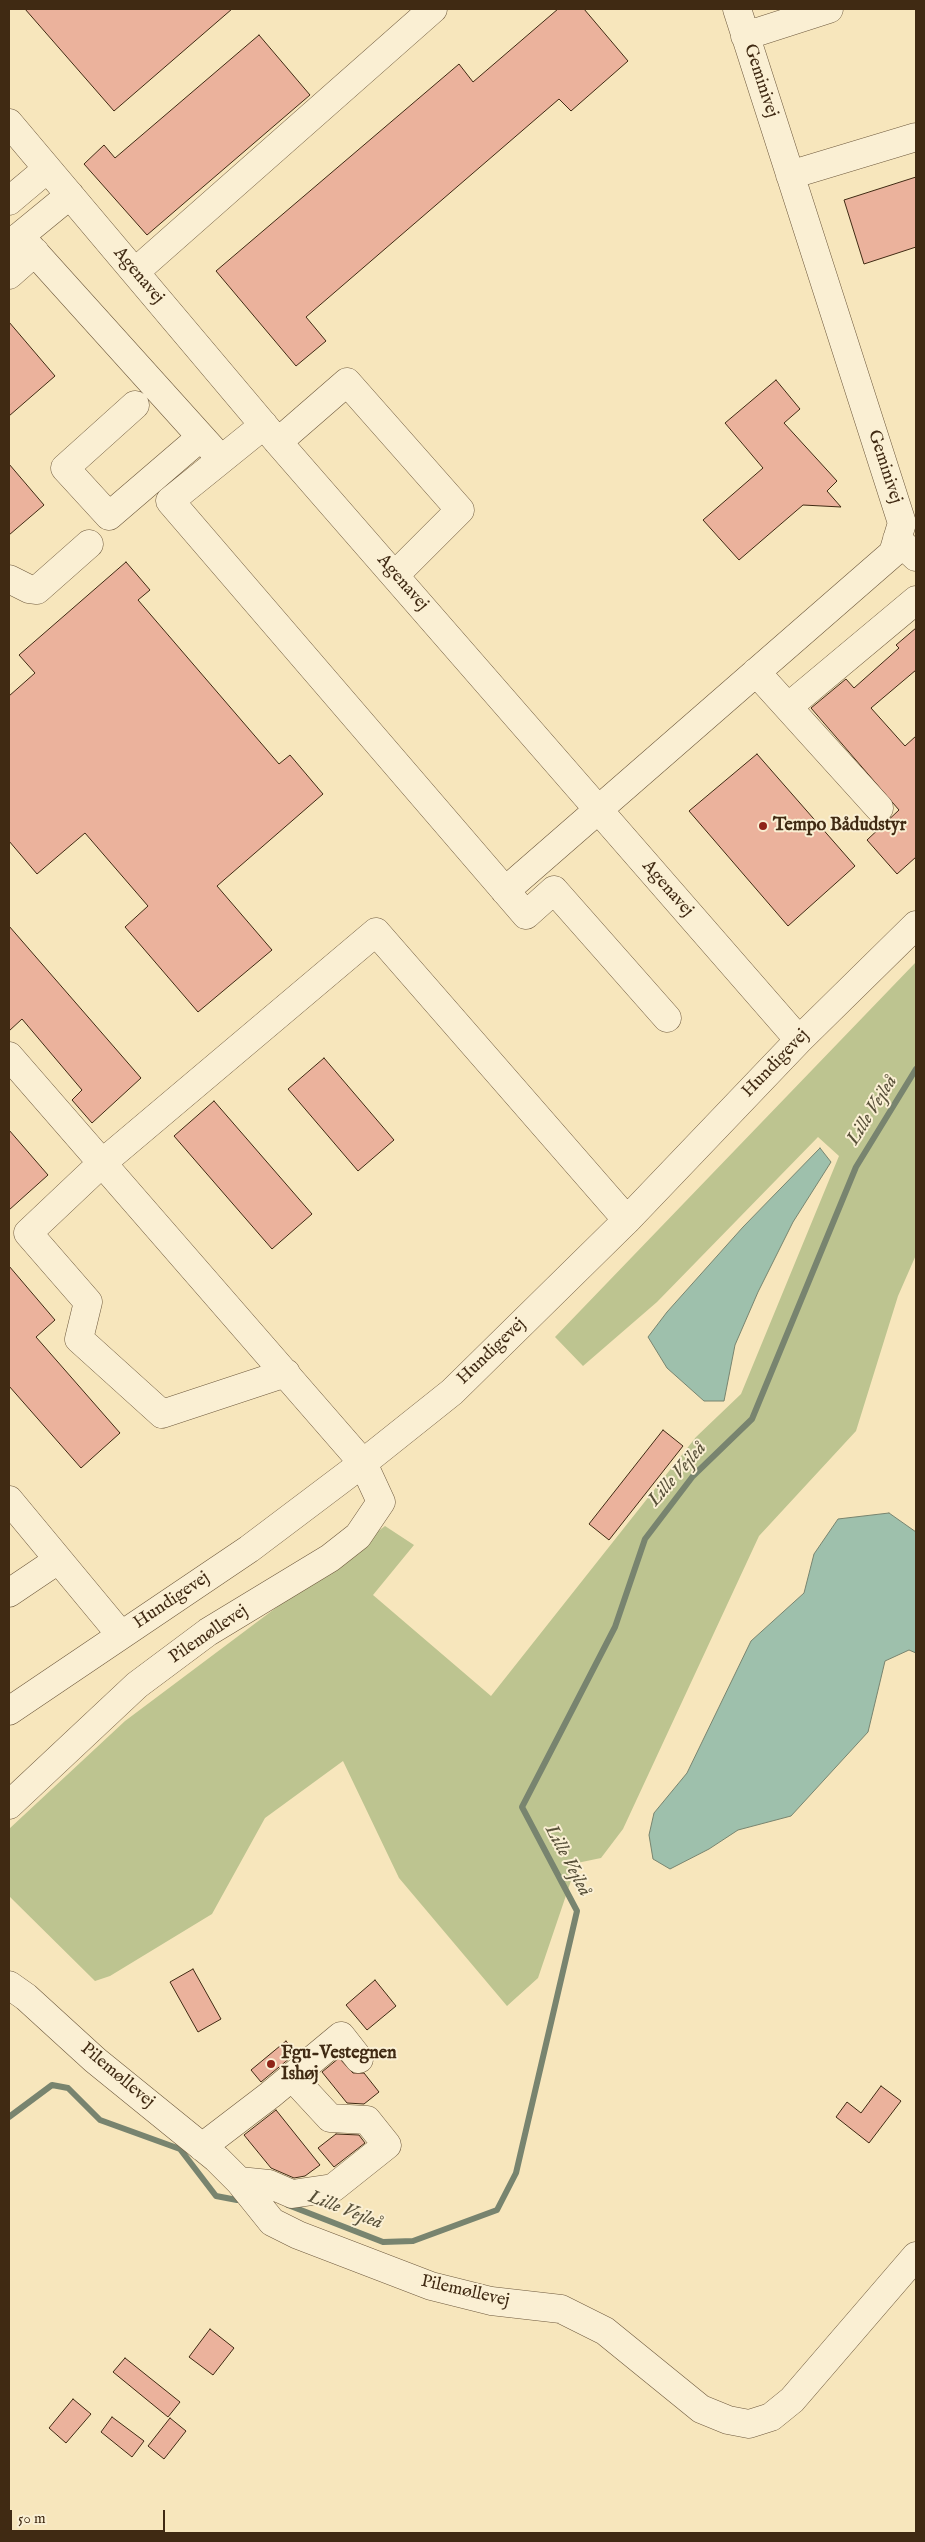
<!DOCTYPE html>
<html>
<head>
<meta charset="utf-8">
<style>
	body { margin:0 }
	#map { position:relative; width:925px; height:2542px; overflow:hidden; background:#f7e6bc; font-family:"IM FELL English",serif }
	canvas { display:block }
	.frame { position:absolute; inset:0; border:10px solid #402a13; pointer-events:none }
	.scale { position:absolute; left:10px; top:2510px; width:155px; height:22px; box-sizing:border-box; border:2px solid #402a13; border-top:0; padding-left:6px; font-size:15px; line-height:18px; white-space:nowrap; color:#402a13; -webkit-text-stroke:4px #faefd3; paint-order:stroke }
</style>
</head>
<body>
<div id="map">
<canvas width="925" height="2542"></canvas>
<div class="frame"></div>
<div class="scale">50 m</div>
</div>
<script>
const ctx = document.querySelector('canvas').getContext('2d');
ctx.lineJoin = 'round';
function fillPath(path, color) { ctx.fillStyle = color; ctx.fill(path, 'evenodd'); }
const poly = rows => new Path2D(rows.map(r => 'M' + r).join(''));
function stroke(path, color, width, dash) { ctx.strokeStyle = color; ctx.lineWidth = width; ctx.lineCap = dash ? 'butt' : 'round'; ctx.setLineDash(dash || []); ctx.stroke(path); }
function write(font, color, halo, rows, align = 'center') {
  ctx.font = font + ' "IM FELL English",serif'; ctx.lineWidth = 4; ctx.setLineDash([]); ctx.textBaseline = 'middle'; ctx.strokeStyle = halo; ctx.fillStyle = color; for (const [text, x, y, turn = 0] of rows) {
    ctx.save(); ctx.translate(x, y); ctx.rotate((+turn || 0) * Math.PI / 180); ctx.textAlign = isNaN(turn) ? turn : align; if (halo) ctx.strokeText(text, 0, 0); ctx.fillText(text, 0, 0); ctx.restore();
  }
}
const green = poly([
	[916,962,916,1255,898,1296,856,1431,759,1536,623,1829,601,1858,577,1863,538,1978,507,2006,399,1878,343,1761,265,1818,212,1914,110,1976,95,1981,9,1896,9,1829,125,1721,385,1526,414,1545,373,1595,491,1696,696,1437,741,1394,839,1156,818,1137,657,1302,583,1366,555,1337]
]);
const water = poly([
	[820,1148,831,1162,793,1222,758,1292,735,1345,724,1401,704,1401,667,1368,648,1337,667,1312,743,1227,820,1148],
	[889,1513,916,1532,916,1653,909,1650,885,1661,868,1732,791,1816,738,1830,709,1849,670,1869,653,1859,649,1835,654,1813,687,1773,751,1641,804,1593,814,1554,838,1519,889,1513]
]);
const stream = poly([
	[9,2117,52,2085,68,2088,100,2120,180,2149,216,2196,237,2200,245,2199],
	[288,2205,383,2242,413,2241,497,2210,516,2173,577,1911,522,1807,615,1627,645,1539,693,1476,752,1419,856,1167,916,1069]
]);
const building = poly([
	[25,9,232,9,114,111,25,9],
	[558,9,584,9,628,61,571,111,559,99,306,317,326,341,296,366,216,271,459,64,473,82,558,9],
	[259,35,310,95,147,235,84,164,104,145,115,158,259,35],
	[916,177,916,247,864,264,844,200,916,177],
	[9,322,55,376,9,416,9,322],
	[776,380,800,409,784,423,837,481,827,491,841,507,803,505,739,560,703,520,763,468,725,423,776,380],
	[9,464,44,505,9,535,9,464],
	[126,562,150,590,138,600,279,764,290,755,323,794,217,886,272,950,198,1012,125,927,148,906,85,833,37,874,9,841,9,696,35,673,19,655,126,562],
	[916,628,916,670,871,708,905,746,916,736,916,857,897,874,867,840,899,810,811,708,846,679,854,688,899,648,896,645,916,628],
	[757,754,855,866,788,926,689,811,757,754],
	[9,926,141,1078,92,1123,72,1100,82,1090,22,1019,9,1031,9,926],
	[324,1058,394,1140,358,1171,288,1089,324,1058],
	[214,1101,312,1214,272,1249,174,1136,214,1101],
	[9,1130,48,1175,9,1210,9,1130],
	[9,1266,55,1320,36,1337,120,1433,81,1468,9,1386,9,1266],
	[663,1430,683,1446,609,1540,589,1524,663,1430],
	[193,1969,221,2019,198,2032,170,1982,193,1969],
	[375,1980,396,2006,367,2030,346,2005,375,1980],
	[286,2041,296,2053,261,2082,251,2070,286,2041],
	[339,2058,353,2073,364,2073,379,2092,364,2104,347,2103,322,2072,339,2058],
	[881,2086,901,2101,869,2143,836,2117,847,2102,861,2113,881,2086],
	[276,2110,320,2165,305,2176,294,2178,271,2168,244,2135,276,2110],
	[336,2134,359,2135,365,2143,334,2167,318,2148,336,2134],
	[210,2329,234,2348,213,2375,189,2357,210,2329],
	[125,2358,180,2402,168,2417,113,2372,125,2358],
	[73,2399,91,2414,66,2443,49,2428,73,2399],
	[112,2417,144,2441,132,2457,101,2432,112,2417],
	[170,2418,186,2431,164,2459,148,2446,170,2418]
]);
const minor = poly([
	[745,36,829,9],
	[9,123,278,442,799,1040],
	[790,175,916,137],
	[9,201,47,169],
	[20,236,221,459],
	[9,245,70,195],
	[135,272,433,9],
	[9,275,35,252],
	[135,405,65,468,109,516,201,437],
	[264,425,170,501,526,915,554,890,667,1018],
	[278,442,347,382,460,510,395,575],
	[897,539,916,557],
	[9,579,29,589,37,590,89,544],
	[756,672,879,808],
	[788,707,916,600],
	[505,891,893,553,902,523,737,9],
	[9,1056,363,1463,381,1502,358,1536,330,1558,208,1632,137,1685,9,1805],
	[286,1373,162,1414,79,1339,88,1302,28,1233,101,1164,376,932,627,1220],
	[9,1500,121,1635],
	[9,1593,58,1560],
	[9,1711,249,1549,363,1463,452,1392,627,1220,799,1040,916,925],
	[9,1985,26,1997,95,2060,217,2159,239,2181,272,2222,298,2235,431,2286,491,2301,561,2309,605,2331,701,2409,728,2420,749,2424,771,2417,792,2400,916,2256],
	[202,2147,270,2095,341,2036,359,2059],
	[239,2181,269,2184,292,2194,333,2188,387,2145,367,2120,330,2118,292,2077]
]);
const markers = [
	[763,826,5,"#8f2418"],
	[271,2064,5,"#8f2418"]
];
const streetNames = [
	["Geminivej",760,81,72],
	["Agenavej",138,276,50],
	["Geminivej",884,467,72],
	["Agenavej",402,583,49],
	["Agenavej",667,889,49],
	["Hundigevej",776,1064,-46],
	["Hundigevej",492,1352,-44],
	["Hundigevej",172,1601,-34],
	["Pilemøllevej",209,1635,-34],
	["Pilemøllevej",117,2076,40],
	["Pilemøllevej",465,2292,13]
];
const poiNames = [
	["Tempo Bådudstyr",773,826],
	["Fgu-Vestegnen",281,2054],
	["Ishøj",281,2075]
];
const waterNames = [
	["Lille Vejleå",873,1111,-58],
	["Lille Vejleå",678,1475,-49],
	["Lille Vejleå",567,1861,62],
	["Lille Vejleå",345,2211,21]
];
fillPath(green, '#bdc490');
fillPath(water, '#9ec0ac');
stroke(water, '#78846f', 1);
stroke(stream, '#78846f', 6);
fillPath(building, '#ebb29c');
stroke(building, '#402a13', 1);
stroke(minor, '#6e593d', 29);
stroke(minor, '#faefd3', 28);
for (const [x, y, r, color] of markers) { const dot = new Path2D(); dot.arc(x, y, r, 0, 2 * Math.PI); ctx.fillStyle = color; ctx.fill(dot); stroke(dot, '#faefd3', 2); }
write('18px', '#402a13', '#faefd3', streetNames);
write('bold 18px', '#402a13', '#faefd3', poiNames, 'left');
write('italic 19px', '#585039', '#faefd3', waterNames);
</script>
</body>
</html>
